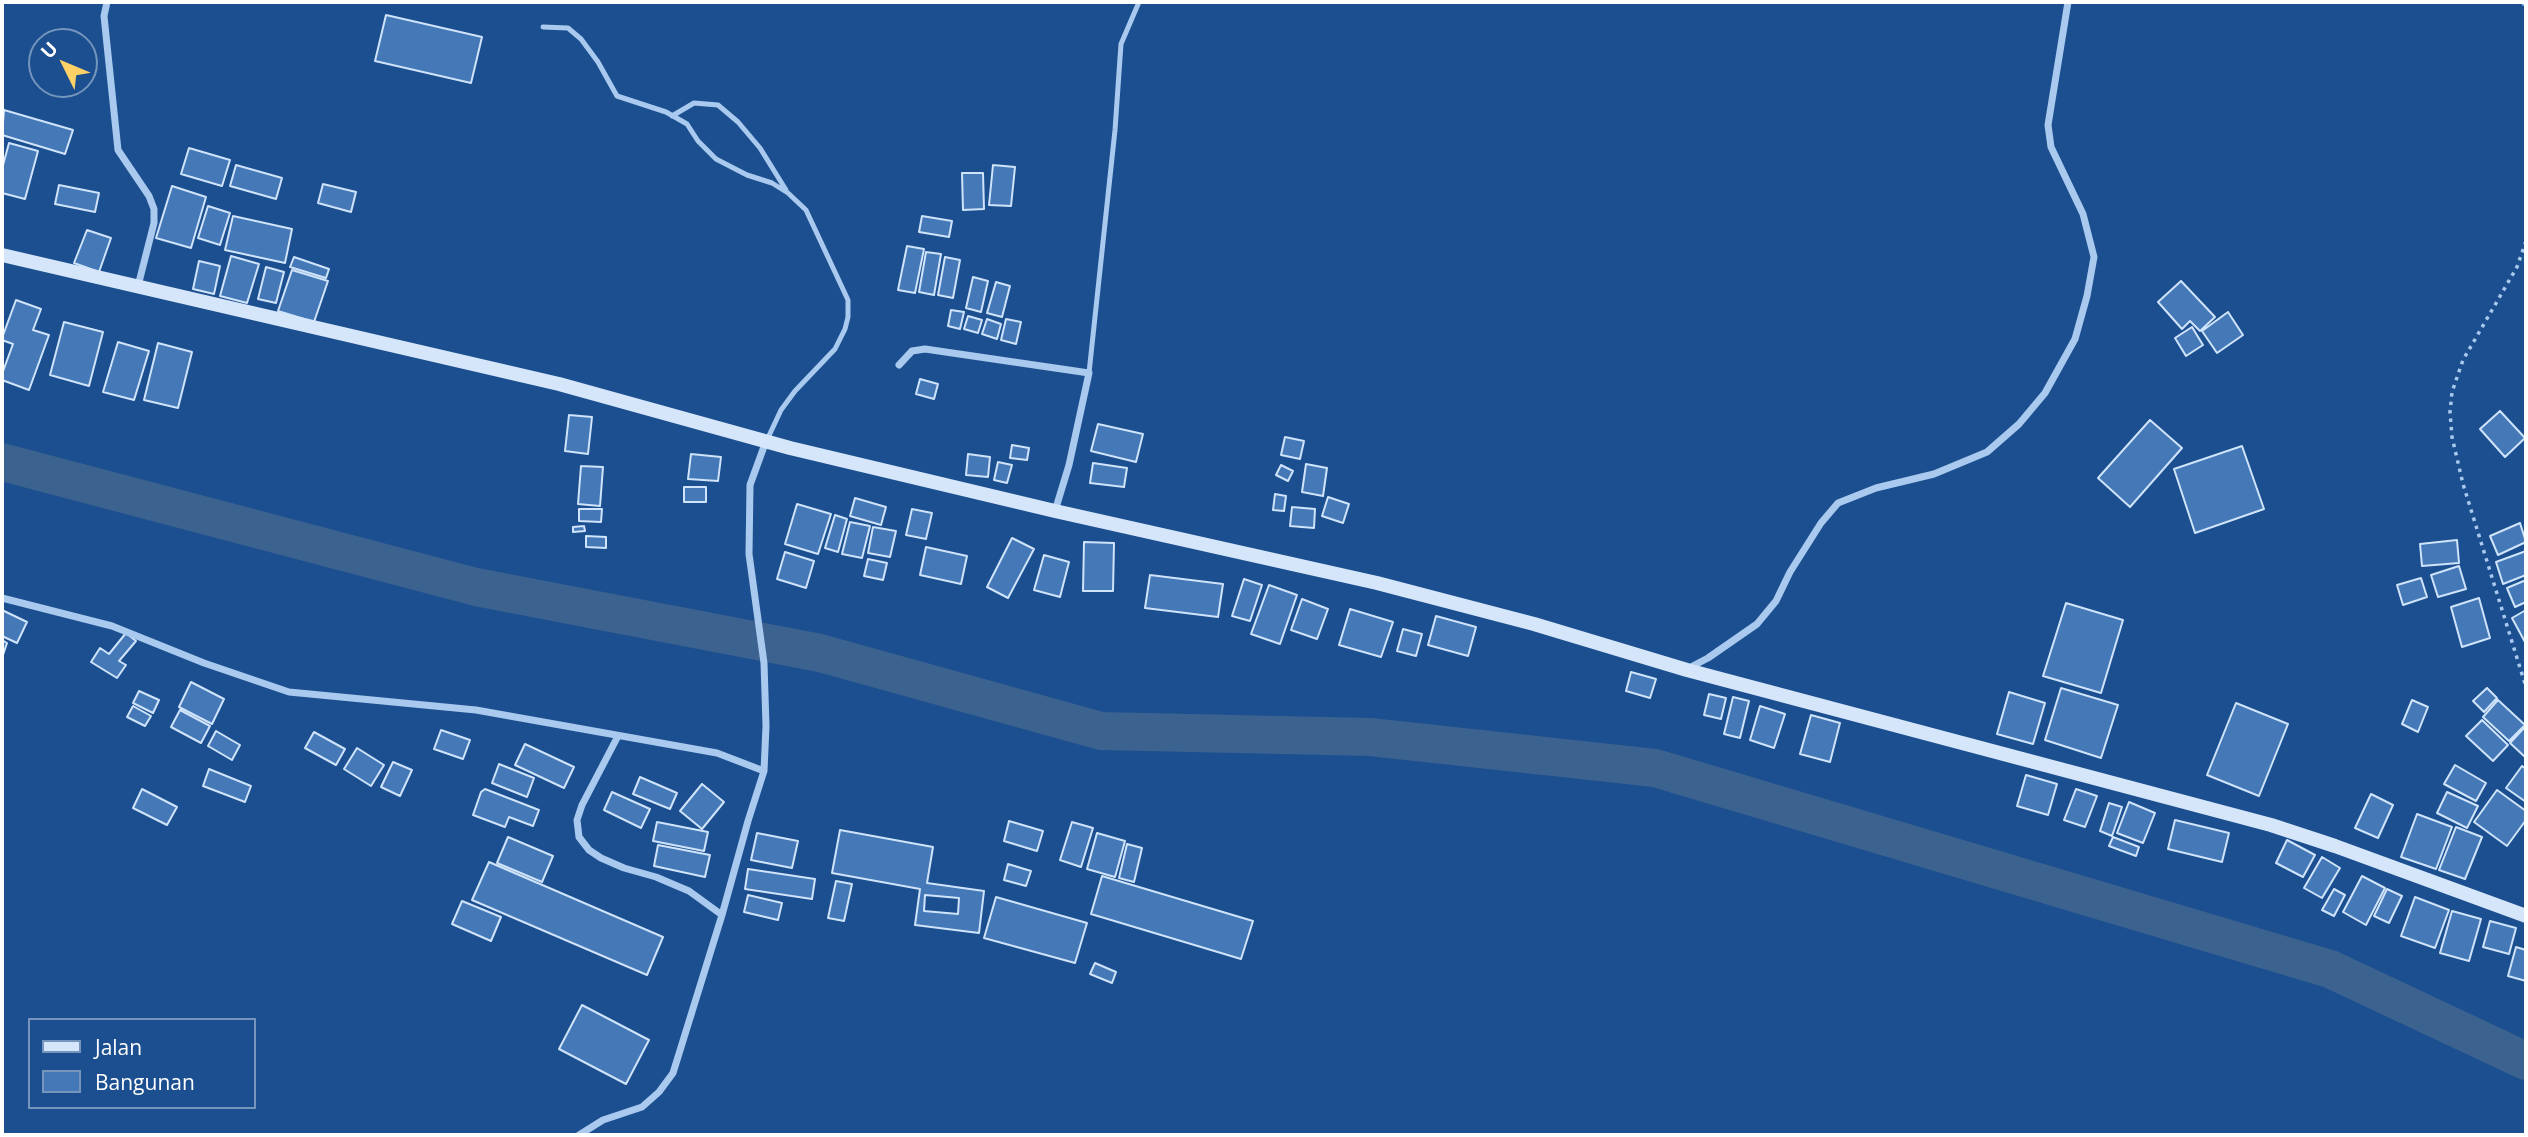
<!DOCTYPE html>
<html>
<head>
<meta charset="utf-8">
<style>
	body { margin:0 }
	#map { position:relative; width:2528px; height:1137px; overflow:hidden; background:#1b4f8f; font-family:"Open Sans",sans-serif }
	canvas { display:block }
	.frame { position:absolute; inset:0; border:4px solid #fff; pointer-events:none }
	.legend { position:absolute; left:28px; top:1018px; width:228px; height:91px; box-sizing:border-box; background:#1b4f8f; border:2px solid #7695bc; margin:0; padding:9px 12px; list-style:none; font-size:21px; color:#fff }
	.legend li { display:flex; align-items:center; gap:14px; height:35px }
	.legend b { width:35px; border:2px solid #7695bc }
	.north { position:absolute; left:28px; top:28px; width:70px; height:70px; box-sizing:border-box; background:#1b4f8f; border:2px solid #7695bc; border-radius:50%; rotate:313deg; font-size:19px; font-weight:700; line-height:28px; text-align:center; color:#fff }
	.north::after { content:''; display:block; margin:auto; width:24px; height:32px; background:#ffd166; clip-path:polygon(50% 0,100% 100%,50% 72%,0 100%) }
</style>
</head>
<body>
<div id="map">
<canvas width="2528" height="1137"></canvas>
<div class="frame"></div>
<ul class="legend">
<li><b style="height:9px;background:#d6e6fa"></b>Jalan</li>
<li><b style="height:19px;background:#4478b7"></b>Bangunan</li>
</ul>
<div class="north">U</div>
</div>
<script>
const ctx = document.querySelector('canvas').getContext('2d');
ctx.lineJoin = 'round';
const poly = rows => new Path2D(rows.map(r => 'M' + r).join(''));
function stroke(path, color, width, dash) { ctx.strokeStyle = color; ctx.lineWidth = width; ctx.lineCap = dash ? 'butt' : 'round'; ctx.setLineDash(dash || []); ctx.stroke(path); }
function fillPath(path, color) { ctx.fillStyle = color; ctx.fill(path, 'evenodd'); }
const river = poly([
	[2,462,476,587,820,653,1101,731,1370,737,1655,768,2330,969,2526,1061]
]);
const building = poly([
	[386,15,482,37,471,83,375,61,386,15],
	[4,110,73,130,65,154,2,135,4,110],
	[9,143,38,151,25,199,2,193,2,169,9,143],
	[189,148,230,160,222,186,181,174,189,148],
	[236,165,282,178,276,199,230,186,236,165],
	[993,165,1015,167,1011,206,989,205,993,165],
	[962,173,983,173,984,209,963,210,962,173],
	[323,184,356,192,351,212,318,203,323,184],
	[59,185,99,193,95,212,55,204,59,185],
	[172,186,206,197,191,248,156,238,172,186],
	[208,206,230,213,220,245,198,238,208,206],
	[233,216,292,229,285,263,225,250,233,216],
	[922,216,952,221,949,237,919,232,922,216],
	[87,230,111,238,99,272,74,263,87,230],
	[907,246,924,249,915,293,898,290,907,246],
	[926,252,941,254,934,295,919,292,926,252],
	[231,256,259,264,247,303,220,296,231,256],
	[294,257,329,269,326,278,290,267,294,257],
	[945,257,960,260,953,298,938,295,945,257],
	[199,261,220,266,214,294,193,289,199,261],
	[266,267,284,272,276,303,258,299,266,267],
	[292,270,328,281,314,322,278,311,292,270],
	[973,277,988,281,981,312,966,308,973,277],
	[2181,281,2215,317,2200,331,2190,321,2182,329,2158,302,2181,281],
	[996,282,1010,286,1002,317,987,313,996,282],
	[16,300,41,309,33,330,49,335,29,390,2,380,2,374,13,344,2,340,2,338,16,300],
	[951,310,964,312,960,329,948,326,951,310],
	[2228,312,2243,335,2217,353,2202,331,2228,312],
	[968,316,982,320,978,333,964,329,968,316],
	[987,319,1001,324,997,339,982,334,987,319],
	[1006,319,1021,322,1016,344,1001,340,1006,319],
	[64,322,103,332,89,386,50,375,64,322],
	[2192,327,2203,345,2186,356,2175,338,2192,327],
	[118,342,149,351,134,400,103,392,118,342],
	[158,343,192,352,178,408,144,400,158,343],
	[920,379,938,384,934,399,916,394,920,379],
	[2500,411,2525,438,2505,457,2480,429,2500,411],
	[569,415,592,417,588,454,565,451,569,415],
	[2150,420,2182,448,2130,507,2098,478,2150,420],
	[1098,424,1143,434,1136,462,1091,451,1098,424],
	[1285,437,1304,441,1300,459,1281,455,1285,437],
	[1012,445,1029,448,1027,460,1010,458,1012,445],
	[2242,446,2264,509,2195,533,2174,469,2242,446],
	[691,454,721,457,718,481,688,479,691,454],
	[968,454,990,457,988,477,966,475,968,454],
	[998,462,1012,465,1007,483,994,480,998,462],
	[1093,463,1127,468,1124,487,1090,483,1093,463],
	[1306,464,1327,468,1323,496,1302,492,1306,464],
	[1281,465,1293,471,1288,481,1276,475,1281,465],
	[581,466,603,467,600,506,578,504,581,466],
	[684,487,706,487,706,502,684,502,684,487],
	[1275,494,1286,496,1284,511,1273,510,1275,494],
	[1328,497,1349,504,1343,523,1322,516,1328,497],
	[855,498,886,507,881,525,850,516,855,498],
	[797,504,831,514,818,554,785,544,797,504],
	[1292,507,1315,509,1314,528,1290,526,1292,507],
	[579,509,602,509,601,522,579,521,579,509],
	[912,509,932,513,926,539,906,535,912,509],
	[835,515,847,519,838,552,825,548,835,515],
	[850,522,870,526,862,558,842,554,850,522],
	[2520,523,2526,542,2498,555,2490,536,2520,523],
	[584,526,585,531,573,532,573,527,584,526],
	[873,527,896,531,890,557,868,553,873,527],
	[586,536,606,537,606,548,586,547,586,536],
	[1012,538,1034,549,1008,598,987,587,1012,538],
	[2457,540,2459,563,2422,566,2420,544,2457,540],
	[1084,542,1114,543,1113,591,1083,591,1084,542],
	[926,547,967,556,961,584,920,575,926,547],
	[2526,551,2526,575,2503,584,2496,562,2526,551],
	[785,552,814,561,806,588,777,579,785,552],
	[1044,555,1069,562,1060,597,1034,590,1044,555],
	[868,559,887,563,883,580,864,576,868,559],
	[2459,566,2466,589,2438,597,2431,575,2459,566],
	[1150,575,1223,584,1218,617,1145,608,1150,575],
	[2421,578,2427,597,2403,605,2397,585,2421,578],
	[1244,579,1262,585,1250,621,1232,616,1244,579],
	[2526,580,2526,602,2515,607,2507,588,2526,580],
	[1269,585,1297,595,1280,644,1251,634,1269,585],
	[2479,598,2490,638,2462,647,2451,607,2479,598],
	[1302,599,1328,609,1317,639,1291,630,1302,599],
	[2066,603,2123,620,2101,693,2043,676,2066,603],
	[1350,609,1393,622,1381,657,1339,645,1350,609],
	[2,610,27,622,17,643,2,636,2,610],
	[2526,610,2526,644,2512,618,2526,610],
	[1436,616,1476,627,1468,656,1428,645,1436,616],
	[1403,629,1422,634,1416,656,1397,651,1403,629],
	[126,633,136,641,119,661,126,665,117,678,91,662,100,648,109,654,126,633],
	[2,640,7,643,2,658,2,640],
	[1631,672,1656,679,1650,698,1626,691,1631,672],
	[191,682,224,699,212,724,179,707,191,682],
	[2061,688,2118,705,2101,758,2045,740,2061,688],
	[2487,688,2497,698,2484,712,2473,701,2487,688],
	[139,691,159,700,153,713,133,703,139,691],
	[2009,692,2045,703,2033,744,1997,734,2009,692],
	[1709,694,1726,698,1721,719,1704,715,1709,694],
	[1733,697,1749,701,1740,738,1724,734,1733,697],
	[2412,700,2428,707,2418,732,2402,724,2412,700],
	[2498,700,2525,725,2509,741,2483,717,2498,700],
	[2236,703,2288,724,2259,796,2207,775,2236,703],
	[133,706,151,716,145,726,127,717,133,706],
	[1760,706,1785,714,1774,748,1750,740,1760,706],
	[180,710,210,726,201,743,171,727,180,710],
	[1811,715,1840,723,1830,762,1800,754,1811,715],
	[2482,720,2508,745,2493,761,2466,736,2482,720],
	[2524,728,2526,730,2525,757,2510,743,2524,728],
	[441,730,470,740,463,759,434,749,441,730],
	[216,731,240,745,232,760,208,746,216,731],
	[314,732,345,749,336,765,305,748,314,732],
	[525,744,574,767,564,788,515,765,525,744],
	[357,748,384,765,371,786,344,769,357,748],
	[393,762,412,770,400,796,381,787,393,762],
	[499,764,534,778,527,797,492,783,499,764],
	[2455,765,2486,783,2476,801,2444,784,2455,765],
	[2522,766,2526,769,2526,802,2506,788,2522,766],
	[209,769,251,786,245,802,203,786,209,769],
	[2026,775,2057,784,2048,815,2017,806,2026,775],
	[640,777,677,793,670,809,633,794,640,777],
	[702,784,724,802,702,829,680,811,702,784],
	[142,789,177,807,167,825,133,808,142,789],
	[485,789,539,810,533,826,509,817,505,827,473,815,481,792,485,789],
	[2076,789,2097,796,2085,827,2064,820,2076,789],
	[2497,790,2526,811,2526,820,2507,846,2474,822,2497,790],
	[612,792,650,809,641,828,604,810,612,792],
	[2447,792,2478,806,2467,828,2437,813,2447,792],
	[2371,794,2393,805,2378,838,2355,828,2371,794],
	[2129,802,2155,813,2143,843,2117,833,2129,802],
	[2109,803,2122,807,2112,836,2100,831,2109,803],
	[2417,814,2452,827,2436,869,2401,857,2417,814],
	[2175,820,2229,833,2222,862,2168,849,2175,820],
	[1009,821,1043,831,1037,851,1004,841,1009,821],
	[657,822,708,832,704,851,653,841,657,822],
	[1072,822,1093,828,1081,867,1060,860,1072,822],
	[2456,827,2482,837,2465,879,2439,870,2456,827],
	[840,830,933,847,927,883,984,891,979,933,915,925,920,889,832,873,840,830],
	[925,895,959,898,958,914,924,911,925,895],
	[757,833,798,841,792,868,751,860,757,833],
	[1097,833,1125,841,1115,877,1087,869,1097,833],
	[508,837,553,856,542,882,497,863,508,837],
	[2113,837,2139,847,2136,856,2109,846,2113,837],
	[2287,840,2315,855,2303,877,2276,863,2287,840],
	[1127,844,1142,848,1134,882,1119,878,1127,844],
	[658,845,710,855,705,877,654,866,658,845],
	[2322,857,2340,868,2322,898,2304,888,2322,857],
	[489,862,663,937,647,975,472,900,489,862],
	[1008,864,1031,871,1026,886,1004,880,1008,864],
	[748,869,815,879,812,899,745,889,748,869],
	[1102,876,1253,921,1241,959,1091,914,1102,876],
	[2362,876,2385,888,2366,925,2343,912,2362,876],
	[836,881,852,884,844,921,828,918,836,881],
	[2334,889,2345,895,2334,916,2322,910,2334,889],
	[2387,889,2402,896,2389,923,2374,916,2387,889],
	[748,895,782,903,778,920,744,912,748,895],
	[996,897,1087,923,1075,963,984,938,996,897],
	[2415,897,2449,910,2435,948,2401,936,2415,897],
	[462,901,501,917,491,941,452,924,462,901],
	[2452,911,2481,919,2469,961,2440,953,2452,911],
	[2490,921,2516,928,2509,954,2483,947,2490,921],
	[2516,947,2526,950,2526,981,2508,976,2516,947],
	[1095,963,1116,972,1112,983,1090,974,1095,963],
	[582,1005,649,1040,626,1084,559,1049,582,1005]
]);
const path = poly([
	[2523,2,2526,9],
	[2526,241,2517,267,2463,360,2452,392,2450,412,2452,437,2463,484,2526,687]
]);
const service = poly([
	[543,27,568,28,581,39,598,62,617,96,666,112,687,124,698,141,716,159,747,175,772,183,788,193,806,210,848,300,848,317,845,329,835,349,795,391,781,410,767,440],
	[672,116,694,103,718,105,738,122,760,148,786,190],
	[1089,373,1115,130,1121,44,1139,2]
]);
const minor = poly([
	[107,2,104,16,118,150,149,196,154,209,154,223,138,286],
	[899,365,912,351,925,349,1089,373,1069,465,1055,511],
	[2,598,112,626,204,663,289,692,476,710,717,753,764,771,748,821,722,915,673,1073,659,1092,642,1107,603,1120,579,1135],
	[1687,669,1708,658,1757,624,1776,601,1790,572,1821,523,1838,503,1876,488,1934,474,1987,452,2019,424,2045,393,2075,339,2087,296,2094,257,2083,214,2051,147,2048,125,2068,2],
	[618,736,582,805,577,820,579,837,589,850,601,858,624,868,656,877,689,891,722,915],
	[764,771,766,726,764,663,749,554,750,485,766,441]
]);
const secondary = poly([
	[2,255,559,384,790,448,1055,511,1377,583,1534,624,1687,670,2271,825,2335,846,2526,916]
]);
stroke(river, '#3c6290', 38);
fillPath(building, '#4478b7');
stroke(building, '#cfe3fa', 2);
stroke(path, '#a9c9ee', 3.5, [3.5, 5]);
stroke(service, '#a9c9ee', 5);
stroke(minor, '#a9c9ee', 7);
stroke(secondary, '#d6e6fa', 14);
</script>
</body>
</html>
